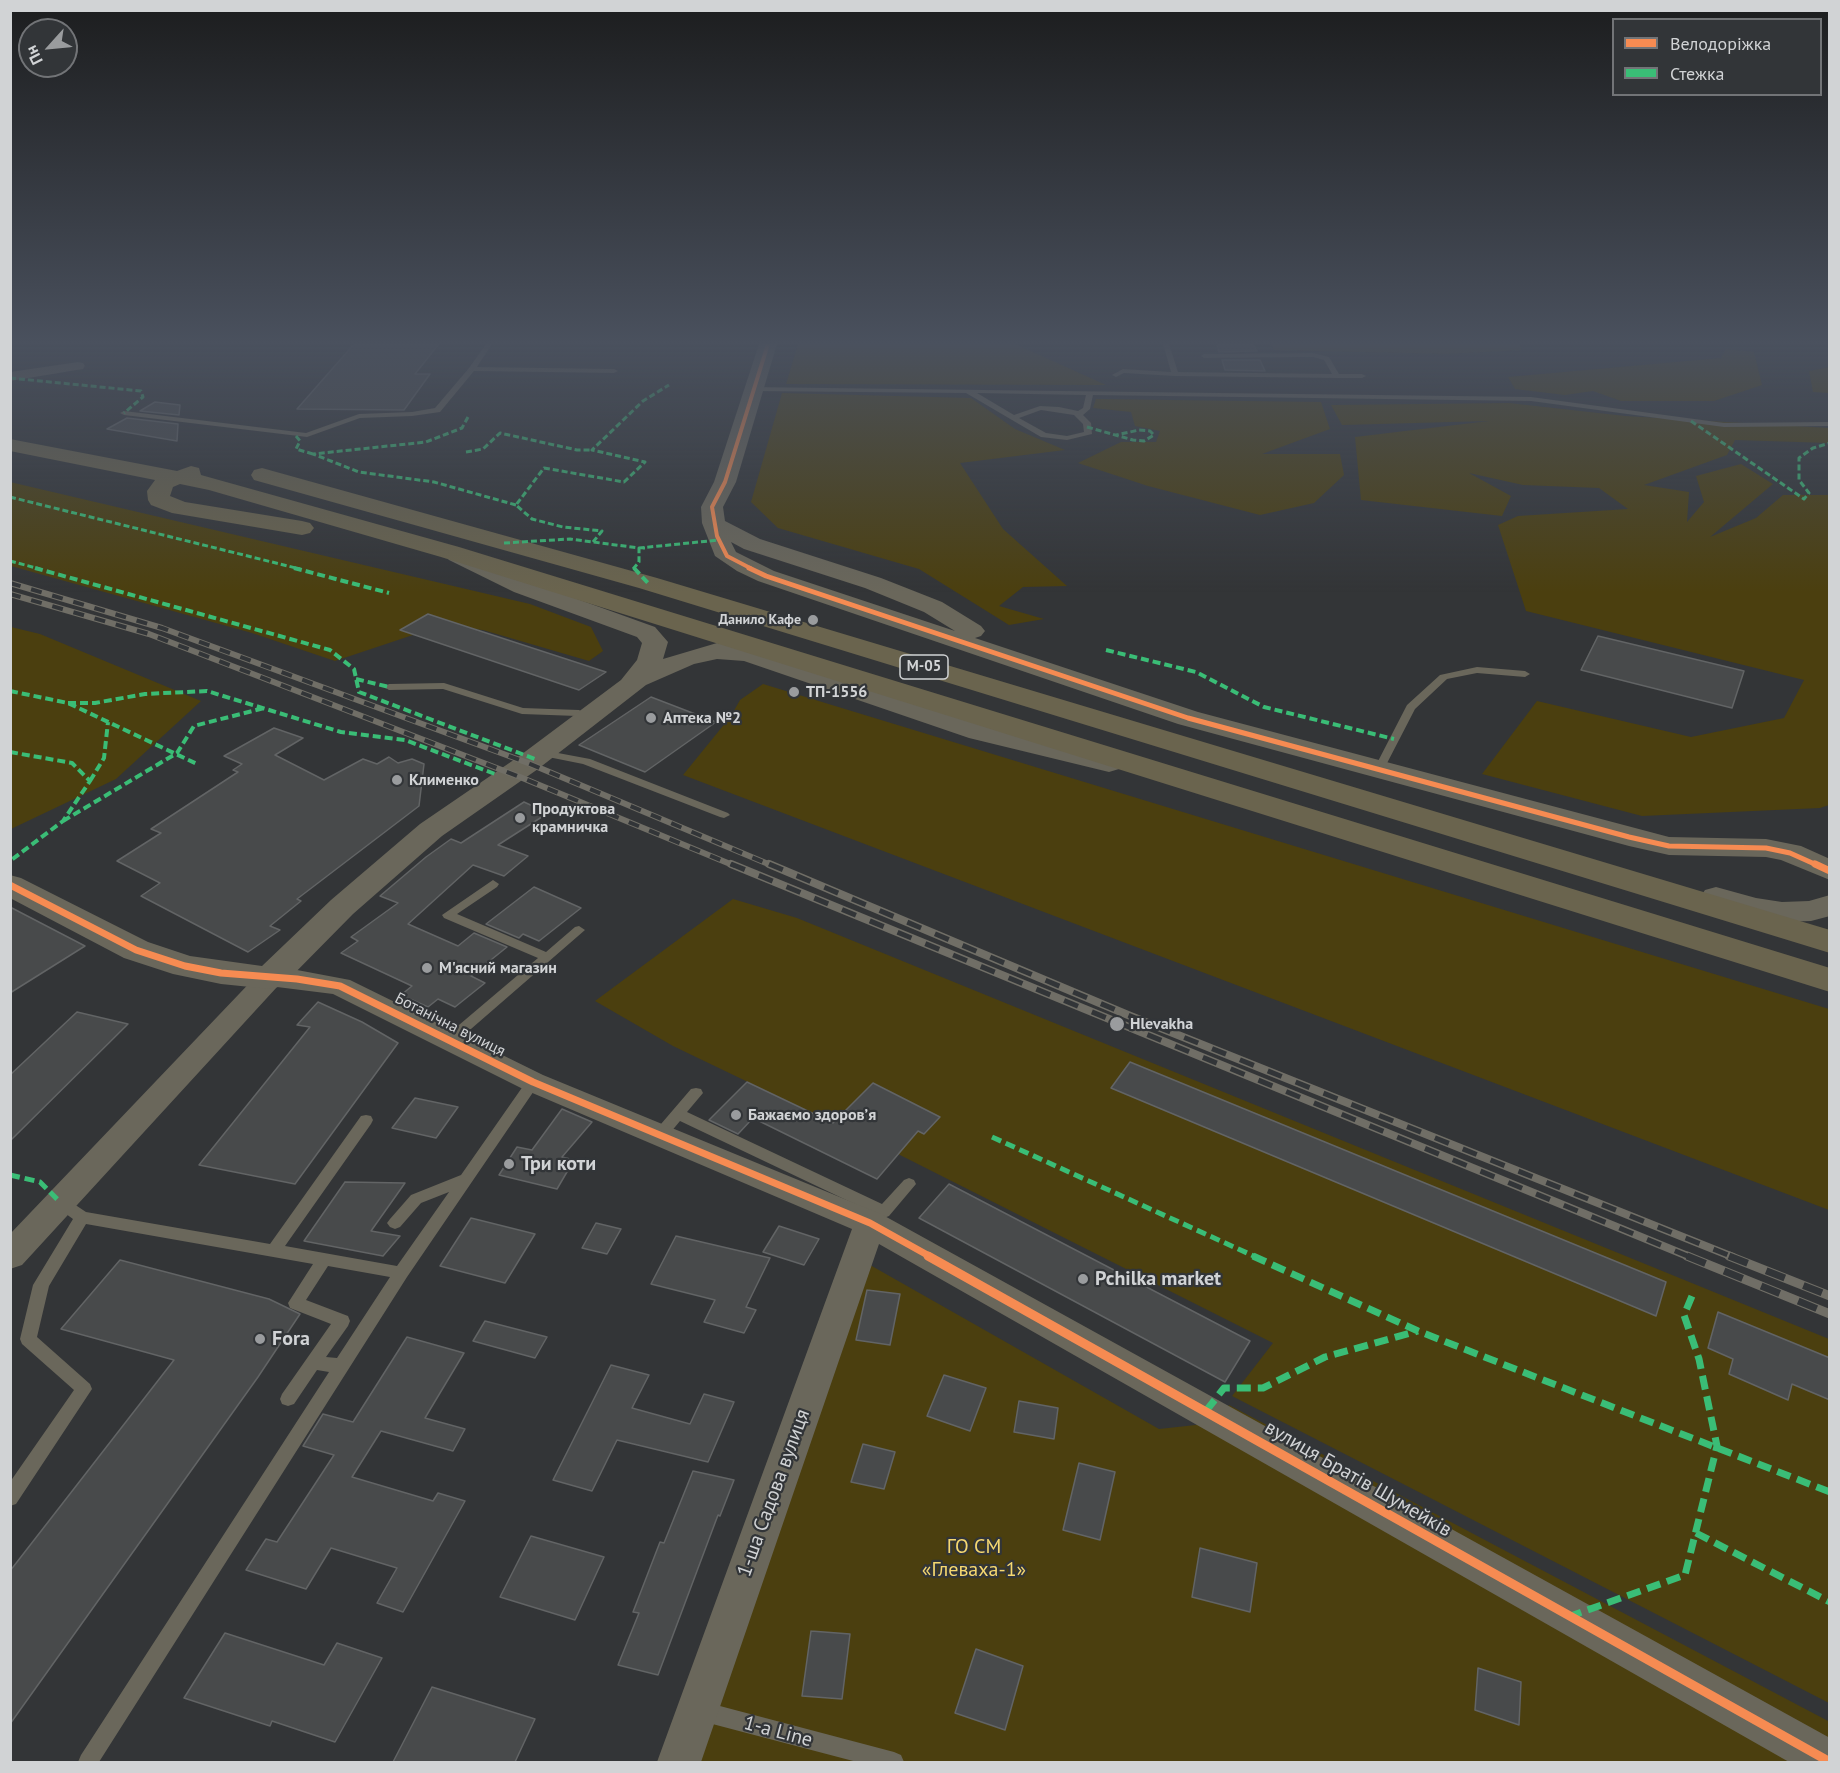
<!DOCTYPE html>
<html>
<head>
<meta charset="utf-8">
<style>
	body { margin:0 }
	#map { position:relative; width:1840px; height:1773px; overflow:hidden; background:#333537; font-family:"PT Sans",sans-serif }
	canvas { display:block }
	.frame { position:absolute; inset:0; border:12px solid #d1d3d5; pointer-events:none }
	.legend { position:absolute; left:1612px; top:18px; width:210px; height:78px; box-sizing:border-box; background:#323538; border:2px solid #727477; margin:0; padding:8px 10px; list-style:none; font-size:18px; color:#d1d3d5 }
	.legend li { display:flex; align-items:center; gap:12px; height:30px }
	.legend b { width:30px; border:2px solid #727477 }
	.north { position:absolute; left:18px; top:18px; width:60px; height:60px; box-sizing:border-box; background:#323538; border:2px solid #727477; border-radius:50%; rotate:243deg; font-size:16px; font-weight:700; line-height:24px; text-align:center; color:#d1d3d5 }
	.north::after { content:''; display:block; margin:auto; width:21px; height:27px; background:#9a9c9e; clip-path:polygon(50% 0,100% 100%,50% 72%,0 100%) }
</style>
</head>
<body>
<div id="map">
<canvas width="1840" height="1773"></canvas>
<div class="frame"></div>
<ul class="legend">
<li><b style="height:8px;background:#f68b52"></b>Велодоріжка</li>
<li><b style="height:8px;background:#3abd76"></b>Стежка</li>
</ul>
<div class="north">Пн</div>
</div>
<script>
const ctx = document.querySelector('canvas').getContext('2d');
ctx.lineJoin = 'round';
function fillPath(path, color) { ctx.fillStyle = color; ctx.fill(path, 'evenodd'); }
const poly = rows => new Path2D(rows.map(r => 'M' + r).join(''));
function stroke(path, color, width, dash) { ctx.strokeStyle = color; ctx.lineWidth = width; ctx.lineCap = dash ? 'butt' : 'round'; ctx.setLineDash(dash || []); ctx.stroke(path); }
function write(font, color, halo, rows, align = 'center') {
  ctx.font = font + ' "PT Sans",sans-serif'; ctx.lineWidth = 4.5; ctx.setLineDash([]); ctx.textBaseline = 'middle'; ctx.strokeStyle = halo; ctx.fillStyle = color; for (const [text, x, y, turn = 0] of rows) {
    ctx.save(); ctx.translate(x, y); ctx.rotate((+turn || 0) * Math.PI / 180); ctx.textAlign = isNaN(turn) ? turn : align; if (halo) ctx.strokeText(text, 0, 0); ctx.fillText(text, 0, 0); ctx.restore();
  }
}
const green = poly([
	[798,344,1015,344,1106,385,786,384],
	[1271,344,1519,344,1522,350,1447,354,1274,350],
	[1726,349,1754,352,1762,385,1714,401,1621,401,1593,391,1565,395,1515,389,1508,377,1721,358],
	[1829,367,1829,393,1813,392,1809,371],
	[782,393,971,398,1015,429,1065,450,960,463,1003,529,1067,586,1023,587,999,606,1044,619,1009,625,919,569,778,528,751,502],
	[1096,399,1321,402,1330,429,1262,454,1340,454,1344,475,1314,503,1260,515,1148,486,1078,463,1121,442,1156,442,1160,431,1135,426,1131,412,1093,408],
	[1509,403,1625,416,1829,428,1829,443,1735,440,1727,455,1644,485,1689,492,1687,522,1704,502,1696,476,1741,464,1773,484,1710,537,1756,518,1783,495,1829,495,1829,805,1820,808,1642,816,1482,774,1537,701,1691,737,1784,718,1804,680,1526,611,1498,525,1518,516,1628,509,1599,488,1523,485,1469,473,1511,496,1502,516,1361,500,1355,437,1489,421,1342,425,1331,405],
	[10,482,530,604,591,627,603,651,589,661,483,630,440,626,335,661,252,633,11,566],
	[11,627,40,634,201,701,116,779,11,829],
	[763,684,1829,1009,1829,1210,683,775,731,716,740,700],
	[733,899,797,918,1829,1339,1829,1703,1232,1396,1273,1343,898,1154,673,1046,595,1001],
	[863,1261,1159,1429,1214,1423,1229,1405,1830,1722,1829,1762,685,1762]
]);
const building = poly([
	[354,344,439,344,415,374,430,374,404,410,297,409,354,344],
	[1217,344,1253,344,1257,351,1219,352,1217,344],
	[1222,360,1260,360,1265,371,1225,370,1222,360],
	[155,402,180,405,179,415,140,411,155,402],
	[127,418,178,424,177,441,107,429,127,418],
	[428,614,606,672,579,690,400,630,428,614],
	[1598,636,1744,671,1732,708,1581,670,1598,636],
	[651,697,716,722,645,772,579,745,651,697],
	[274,728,303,738,275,755,324,780,363,759,377,764,389,757,398,763,412,759,424,764,419,806,297,899,301,901,270,926,280,930,248,952,141,896,160,883,117,861,161,833,151,829,238,772,233,770,242,764,224,756,274,728],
	[524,802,548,813,498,845,528,856,504,876,473,865,408,924,458,946,474,933,507,947,471,976,485,983,455,1007,438,999,428,1007,401,995,412,986,341,953,358,941,351,937,398,903,380,896,426,857,451,839,461,843,524,802],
	[534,887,581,908,539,941,523,934,519,938,486,924,534,887],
	[10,907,85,946,10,993,10,907],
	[318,1002,362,1022,398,1043,295,1184,199,1165,310,1027,297,1025,318,1002],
	[77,1012,128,1024,10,1141,10,1075,77,1012],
	[1130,1062,1666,1282,1656,1316,1111,1088,1130,1062],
	[747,1082,833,1123,873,1083,940,1117,924,1134,918,1131,877,1179,753,1118,738,1134,709,1120,747,1082],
	[415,1098,458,1107,436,1138,392,1128,415,1098],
	[562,1109,592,1122,562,1157,574,1160,557,1189,499,1175,517,1147,532,1150,562,1109],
	[345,1182,405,1183,371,1231,400,1236,383,1256,304,1241,345,1182],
	[949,1184,1250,1341,1225,1382,919,1218,949,1184],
	[471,1218,535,1234,505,1283,440,1266,471,1218],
	[596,1223,621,1229,607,1254,582,1248,596,1223],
	[779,1226,819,1239,804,1265,763,1252,779,1226],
	[676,1236,770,1258,746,1307,756,1310,744,1333,704,1322,715,1300,651,1284,676,1236],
	[120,1260,269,1299,300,1314,258,1377,10,1724,10,1571,174,1360,61,1329,120,1260],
	[867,1290,900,1294,890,1345,856,1340,867,1290],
	[1718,1312,1830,1358,1830,1400,1792,1384,1788,1400,1729,1374,1733,1359,1708,1348,1718,1312],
	[485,1321,547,1337,535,1358,473,1341,485,1321],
	[407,1337,464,1353,425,1418,465,1429,453,1451,381,1431,352,1477,433,1501,438,1493,465,1501,403,1612,377,1603,397,1568,331,1548,306,1589,246,1570,266,1539,277,1542,334,1455,303,1446,323,1414,353,1422,407,1337],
	[611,1365,649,1375,632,1408,690,1424,704,1394,734,1402,708,1462,617,1440,592,1491,553,1480,611,1365],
	[944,1375,986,1388,970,1431,927,1416,944,1375],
	[1019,1401,1058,1408,1054,1439,1014,1432,1019,1401],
	[863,1444,895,1452,884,1489,851,1482,863,1444],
	[1079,1463,1115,1472,1100,1540,1063,1530,1079,1463],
	[693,1471,734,1480,720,1516,718,1515,658,1675,618,1665,639,1613,633,1612,660,1542,664,1543,693,1471],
	[531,1536,604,1557,575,1620,500,1597,531,1536],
	[1200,1548,1257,1563,1250,1612,1192,1597,1200,1548],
	[811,1631,850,1634,842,1699,802,1696,811,1631],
	[225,1633,324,1665,337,1643,382,1658,335,1742,272,1721,270,1726,184,1698,225,1633],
	[976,1649,1023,1666,1005,1730,955,1713,976,1649],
	[1478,1668,1521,1682,1519,1725,1475,1710,1478,1668],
	[432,1687,535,1719,515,1762,393,1762,432,1687]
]);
const service = poly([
	[486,344,492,344,477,367,614,369,618,371,614,373,474,371,440,412,412,416,360,418,307,437,124,415,120,413,124,411,306,433,359,414,412,412,435,408,469,368,486,344],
	[1163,344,1169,344,1178,372,1332,374,1324,360,1313,357,1204,358,1201,356,1204,354,1313,353,1329,357,1339,374,1362,374,1366,376,1362,378,1337,378,1175,376,1124,373,1116,377,1112,375,1123,369,1171,372,1163,344],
	[749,387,1531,397,1724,423,1830,422,1830,426,1724,427,1531,401,1093,395,1090,409,1083,415,1091,423,1092,434,1067,440,1041,437,966,393,752,391,748,389,749,387],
	[977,393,1086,395,1083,408,1078,411,1059,407,1040,406,1014,415,977,393],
	[1041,410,1074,415,1083,424,1084,432,1067,436,1046,433,1019,418,1041,410],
	[1477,667,1525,671,1530,674,1525,677,1477,673,1447,679,1415,709,1384,769,1383,771,1375,771,1374,769,1407,705,1440,675,1477,667],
	[444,683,523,708,579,710,593,718,588,721,577,716,522,714,443,689,389,690,384,687,389,684,444,683],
	[542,750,590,759,728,813,730,815,724,818,720,817,583,764,538,755,537,753,542,750],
	[493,880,499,884,497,887,457,914,546,952,575,927,579,926,585,930,456,1042,451,1044,446,1042,444,1039,446,1036,538,958,444,918,442,915,493,880],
	[533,1077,538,1079,540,1082,538,1085,407,1277,99,1762,78,1762,81,1755,329,1372,317,1370,294,1404,288,1406,282,1404,280,1399,282,1394,331,1324,290,1308,288,1303,313,1264,86,1224,49,1286,37,1337,90,1384,92,1389,16,1504,10,1506,10,1482,74,1390,22,1344,20,1339,33,1285,73,1219,55,1206,52,1202,55,1198,60,1196,65,1198,86,1212,270,1244,361,1116,366,1115,371,1116,373,1120,371,1124,285,1246,397,1266,449,1192,421,1203,400,1227,395,1229,390,1227,387,1223,390,1219,411,1195,461,1175,528,1079,533,1077],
	[328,1266,390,1277,337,1358,326,1357,348,1326,350,1321,348,1316,306,1300,328,1266],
	[696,1088,701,1089,703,1093,687,1112,882,1204,904,1180,909,1178,914,1180,916,1184,889,1216,884,1218,680,1121,665,1139,660,1140,655,1139,653,1135,655,1131,691,1089,696,1088],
	[701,1701,894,1752,901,1755,904,1762,857,1762,701,1721,694,1718,691,1711,694,1704,701,1701]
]);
const minor = poly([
	[78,362,83,363,85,366,83,369,10,381,10,372,78,362],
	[270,969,297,970,350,980,543,1075,881,1214,1830,1738,1830,1762,1789,1762,879,1244,701,1762,657,1762,852,1229,523,1089,333,994,277,987,22,1265,10,1269,10,1234,260,972,270,969]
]);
const tertiary = poly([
	[759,344,777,344,736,482,723,507,725,521,760,539,881,578,942,602,981,626,985,631,981,636,975,638,1198,712,1669,837,1766,839,1801,846,1830,859,1830,880,1781,860,1766,857,1669,855,1629,846,1178,724,758,581,737,571,715,556,702,523,701,507,714,482,759,344],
	[731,542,744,549,865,588,924,612,955,631,774,571,736,552,731,542],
	[457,548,530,582,655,627,668,642,663,659,717,643,747,646,988,726,1119,757,1123,763,1119,769,1109,772,969,738,744,661,717,659,694,664,646,685,538,769,442,836,353,914,282,986,270,989,221,984,173,974,124,958,10,898,10,875,21,878,148,942,190,956,262,966,331,900,420,824,518,757,621,680,637,660,642,643,637,637,514,592,449,560,445,555,449,550,457,548],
	[1716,887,1756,898,1782,902,1809,901,1830,895,1830,916,1811,921,1782,922,1754,918,1705,904,1700,897,1705,890,1716,887]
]);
const trunk = poly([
	[10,439,177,471,191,466,199,468,201,475,459,547,1830,968,1830,992,441,557,209,490,180,484,173,487,170,496,185,502,302,521,310,523,314,528,310,533,302,535,172,513,151,505,148,500,147,491,155,480,10,451,10,439],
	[262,468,657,578,1830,930,1830,953,639,588,254,480,251,475,254,470,262,468]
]);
const railFar2 = poly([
	[10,583,162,628,528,763,773,866],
	[10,594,149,634,520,777,735,866]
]);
const railFar1 = poly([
	[731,864,1690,1257],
	[769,864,1128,1015,1733,1257]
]);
const rail = poly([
	[1687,1256,1830,1314],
	[1729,1256,1830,1296]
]);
const quietFar3 = poly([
	[10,378,141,391,143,397,124,413],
	[468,417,462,428,426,442,313,454,359,472,434,482,516,505],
	[1691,421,1804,499,1809,493,1799,480,1799,458,1813,448,1830,443],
	[1087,427,1133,440,1144,441,1154,435,1150,431,1139,430,1116,435],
	[296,436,300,441,296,449,313,454],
	[466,452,483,449,500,433,577,450,592,450],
	[10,497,300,569],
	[593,542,602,531,563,527,532,519,516,505,544,468,624,482,645,462,592,450,643,401,669,385],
	[504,543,570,539,639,548,719,540],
	[10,561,40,569],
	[633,569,639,562,639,548,645,548]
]);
const quietFar2 = poly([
	[35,568,330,650,354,669,359,692,535,759],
	[294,568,389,593],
	[634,568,648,583],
	[1106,650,1196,672,1264,707,1394,739],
	[356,679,389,687],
	[10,691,68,703,197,764],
	[68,703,95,703,145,694,207,691,341,732,405,740,495,774],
	[10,752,72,763,90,781,63,821,10,861],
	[90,781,104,758,108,722],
	[63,821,177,753,194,726,264,708]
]);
const quietFar1 = poly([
	[992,1137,1256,1257],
	[10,1175,40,1182,60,1202]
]);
const quiet = poly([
	[1253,1256,1418,1331,1830,1492],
	[1206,1411,1224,1388,1263,1388,1325,1357,1418,1331],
	[1696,1533,1830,1602],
	[1568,1617,1685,1575,1717,1446,1699,1359,1684,1315,1692,1296]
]);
const cyclewayFar3 = poly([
	[752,569,727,556,717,536,712,507,725,482,768,344]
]);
const cyclewayFar2 = poly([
	[749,568,766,576,1188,718,1629,837,1669,846,1766,848,1790,853,1819,866]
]);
const cyclewayFar1 = poly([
	[1815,864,1830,871],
	[10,885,136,950,185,966,221,973,297,979,340,986,533,1082,870,1223,931,1257]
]);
const cycleway = poly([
	[928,1256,1830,1762]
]);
const markers = [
	[813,620,6,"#9a9c9e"],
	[794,692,6,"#9a9c9e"],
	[651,718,6,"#9a9c9e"],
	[397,780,6,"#9a9c9e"],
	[520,818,6,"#9a9c9e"],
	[427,968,6,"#9a9c9e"],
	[1117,1024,8,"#9a9c9e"],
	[736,1115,6,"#9a9c9e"],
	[509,1164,6,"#9a9c9e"],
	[1083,1279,6,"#9a9c9e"],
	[260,1339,6,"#9a9c9e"]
];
const farPoinames = [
	["Данило Кафе",801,620]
];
const shields = [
	[924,667,48]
];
const shieldNames = [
	["М-05",924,667]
];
const poiNames = [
	["ТП-1556",806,692],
	["Аптека №2",663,718],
	["Клименко",409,780],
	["Продуктова",532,809],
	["крамничка",532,827],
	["М'ясний магазин",439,968],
	["Hlevakha",1130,1024],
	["Бажаємо здоровʼя",748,1115]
];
const streetNames = [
	["Ботанічна вулиця",450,1025,27]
];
const nearPoinames = [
	["Три коти",521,1164],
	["Pchilka market",1095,1279],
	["Fora",272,1339]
];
const nearStreetnames = [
	["вулиця Братів Шумейків",1358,1479,30],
	["1-ша Садова вулиця",774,1493,-70],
	["1-a Line",778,1732,15]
];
const nearParknames = [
	["ГО СМ",974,1547],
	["«Глеваха-1»",974,1570]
];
fillPath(green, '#4b3f0f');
fillPath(building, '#484a4b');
stroke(building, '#626465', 1.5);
fillPath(service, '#6a675b');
fillPath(minor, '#6a675b');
fillPath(tertiary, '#6a675b');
fillPath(trunk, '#6a644e');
stroke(railFar2, '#706e66', 6);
stroke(railFar1, '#706e66', 8);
stroke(rail, '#706e66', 9);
stroke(railFar2, '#323538', 4, [11]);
stroke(railFar1, '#323538', 5, [15]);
stroke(rail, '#323538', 7, [20]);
stroke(quietFar3, '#3abd76', 3, [6, 3]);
stroke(quietFar2, '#3abd76', 4, [8, 4]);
stroke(quietFar1, '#3abd76', 5, [10, 5]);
stroke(quiet, '#3abd76', 7, [14, 7]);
stroke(cyclewayFar3, '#f68b52', 4);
stroke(cyclewayFar2, '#f68b52', 5);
stroke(cyclewayFar1, '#f68b52', 7);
stroke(cycleway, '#f68b52', 9);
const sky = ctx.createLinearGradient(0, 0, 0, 592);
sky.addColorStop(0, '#1c1d1e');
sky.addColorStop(0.58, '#4a515e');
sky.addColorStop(1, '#4a515e00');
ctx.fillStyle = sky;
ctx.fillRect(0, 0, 1840, 592);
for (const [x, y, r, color] of markers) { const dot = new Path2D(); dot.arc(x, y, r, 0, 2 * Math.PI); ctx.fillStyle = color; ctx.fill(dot); stroke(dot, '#323538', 2); }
write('bold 14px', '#d1d3d5', '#323538', farPoinames, 'right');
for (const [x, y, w] of shields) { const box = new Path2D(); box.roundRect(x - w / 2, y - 12, w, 24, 4.5); ctx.fillStyle = '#323538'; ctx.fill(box); stroke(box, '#d1d3d5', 1.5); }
write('bold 15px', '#d1d3d5', null, shieldNames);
write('bold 16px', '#d1d3d5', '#323538', poiNames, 'left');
write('16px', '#d1d3d5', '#323538', streetNames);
write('bold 20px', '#d1d3d5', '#323538', nearPoinames, 'left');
write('20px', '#d1d3d5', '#323538', nearStreetnames);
write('20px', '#f6d870', '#323538', nearParknames);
</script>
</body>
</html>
